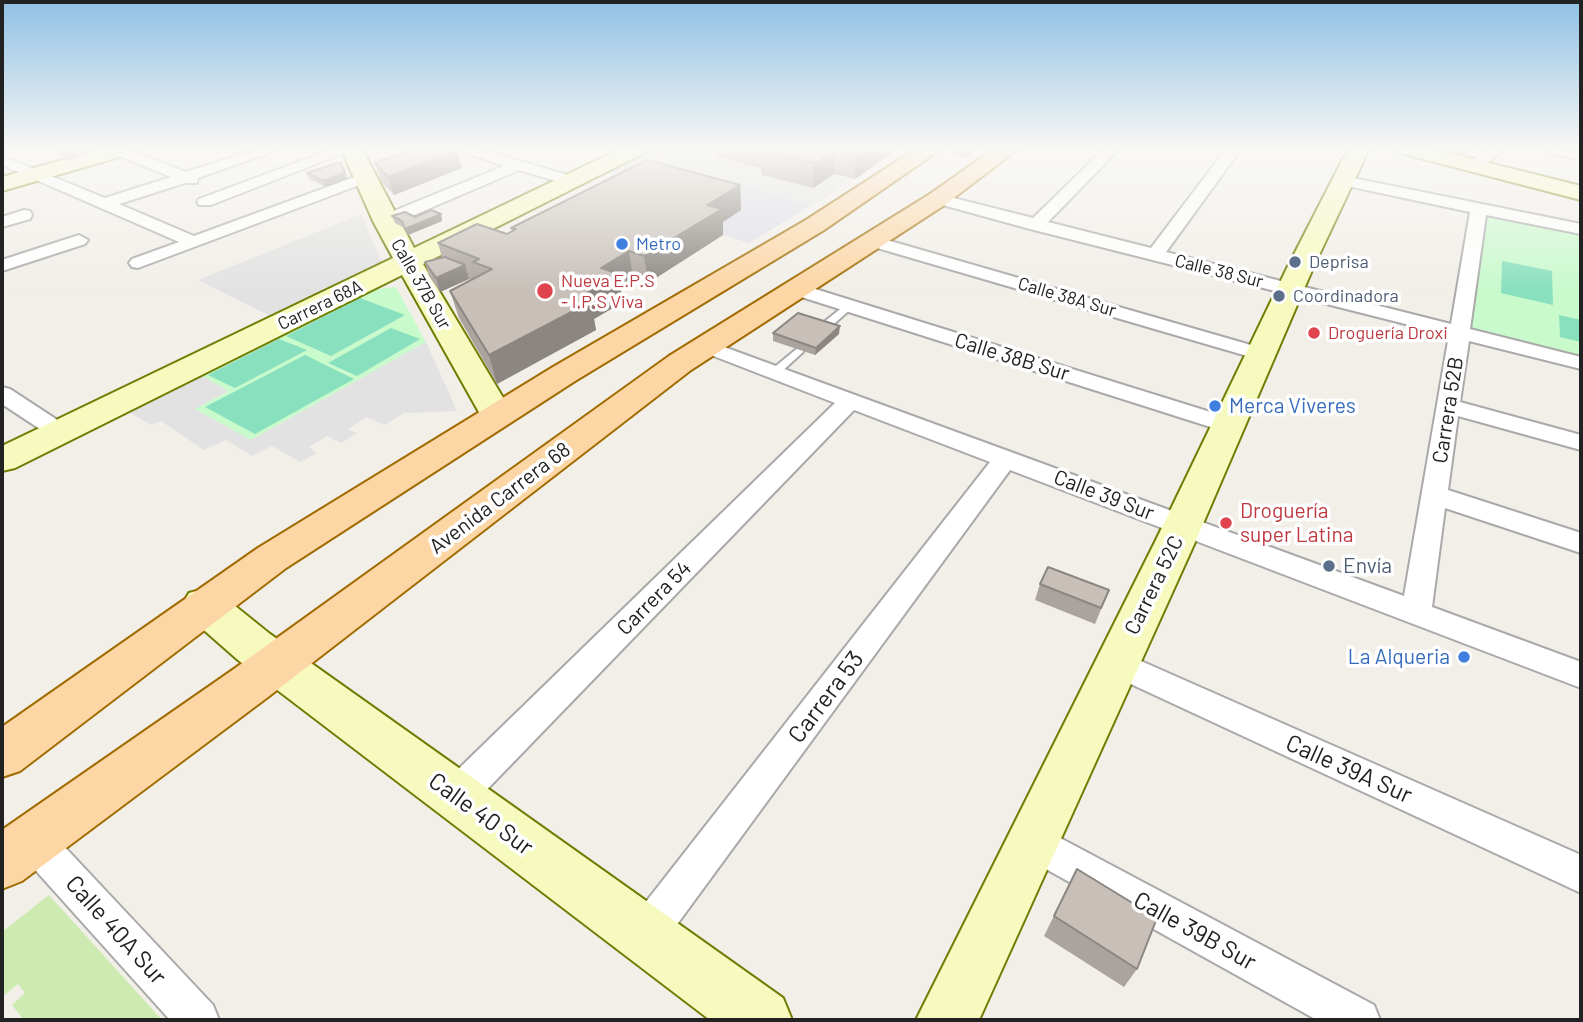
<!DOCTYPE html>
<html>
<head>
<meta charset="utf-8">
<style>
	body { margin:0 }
	#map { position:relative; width:1583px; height:1022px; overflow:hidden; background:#f2efe9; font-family:Barlow,sans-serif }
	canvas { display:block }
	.frame { position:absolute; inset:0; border:4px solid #222; pointer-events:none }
</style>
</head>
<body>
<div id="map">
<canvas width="1583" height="1022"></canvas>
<div class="frame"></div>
</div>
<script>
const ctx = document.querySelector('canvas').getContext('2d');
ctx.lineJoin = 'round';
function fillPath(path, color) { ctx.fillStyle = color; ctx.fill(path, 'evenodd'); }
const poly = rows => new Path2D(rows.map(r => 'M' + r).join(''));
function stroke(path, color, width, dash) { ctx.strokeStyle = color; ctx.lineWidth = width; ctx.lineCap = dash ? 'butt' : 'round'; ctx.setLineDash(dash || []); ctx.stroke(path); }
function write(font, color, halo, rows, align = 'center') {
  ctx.font = font + ' Barlow,sans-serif'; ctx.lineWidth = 7; ctx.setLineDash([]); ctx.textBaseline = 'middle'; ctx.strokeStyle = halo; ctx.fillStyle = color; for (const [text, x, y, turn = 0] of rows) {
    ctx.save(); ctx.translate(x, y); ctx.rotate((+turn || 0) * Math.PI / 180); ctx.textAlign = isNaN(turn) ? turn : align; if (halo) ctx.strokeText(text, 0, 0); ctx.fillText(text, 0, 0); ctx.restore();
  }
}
const grass = poly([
	[49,895,162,1020,24,1020,12,1005,25,993,18,984,2,997,2,932]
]);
const park = poly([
	[1481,210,1581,230,1581,361,1465,331],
	[396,287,426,342,251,440,194,409,228,392,201,375,369,290]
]);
const pitch = poly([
	[1502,261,1552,271,1553,305,1501,293],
	[360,298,405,315,331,356,286,336],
	[1559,315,1581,320,1581,342,1560,337],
	[391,328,420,339,357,376,328,363],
	[279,339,307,350,235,388,208,375],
	[305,355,354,379,255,434,205,407]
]);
const parking = poly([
	[646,149,730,149,770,170,813,188,834,174,855,179,812,205,636,154],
	[361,214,382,263,270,316,198,280],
	[426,342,457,411,404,413,385,425,366,417,348,429,357,433,341,443,327,436,309,447,317,453,300,462,272,446,252,456,226,440,204,450,161,421,151,425,127,411,201,375,228,391,195,409,251,440]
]);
const plaza = poly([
	[636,154,812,205,749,243,708,230,740,210,604,171]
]);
const lane = poly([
	[849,302,854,305,853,307,827,330,819,330,819,326,849,302],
	[799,347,803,348,803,352,779,374,771,374,771,370,799,347]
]);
const street = poly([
	[113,149,127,149,186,172,258,149,280,149,198,178,197,183,185,183,119,204,194,236,360,175,365,173,373,178,370,181,138,268,132,267,129,263,132,259,179,242,2,165,2,156,105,198,171,177,114,154,113,149],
	[333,149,354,149,211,205,199,205,197,202,199,199,333,149],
	[455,149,479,149,578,178,581,181,573,186,519,170,391,225,379,225,377,221,379,217,504,166,455,149],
	[1104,149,1119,149,1048,222,1151,248,1226,149,1241,149,1166,252,1451,324,1470,212,1338,184,1335,181,1338,178,1343,176,1581,224,1581,234,1486,215,1470,329,1581,357,1581,369,1469,341,1460,402,1581,435,1581,450,1458,416,1448,490,1581,533,1581,553,1445,508,1432,607,1581,662,1581,688,1010,470,659,949,645,955,631,949,625,935,631,921,990,462,854,410,469,808,456,812,443,808,438,796,443,784,835,403,698,350,695,346,698,342,705,340,1404,596,1449,335,1030,229,932,202,930,199,938,194,1033,218,1104,149],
	[1487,149,1503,149,1481,169,1471,169,1469,166,1471,163,1487,149],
	[1546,149,1581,152,1581,160,1548,152,1546,149],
	[24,210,30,211,32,215,30,219,2,227,2,217,24,210],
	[79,235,88,240,85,244,2,271,2,260,79,235],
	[873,236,1268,350,1272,354,1268,358,1261,360,1254,358,867,245,864,241,867,237,873,236],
	[796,283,1236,420,1240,425,1236,430,1220,430,789,293,787,289,789,285,796,283],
	[2,387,10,389,68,427,72,432,68,437,60,439,52,437,2,404,2,387],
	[1116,650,1581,855,1581,893,1105,672,1100,663,1105,654,1116,650],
	[33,822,46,827,213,1005,219,1020,170,1020,20,853,14,840,20,827,33,822],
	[1032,823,1374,1005,1380,1020,1317,1020,1019,854,1013,841,1019,828,1032,823]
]);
const secondary = poly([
	[102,149,136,149,133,153,2,191,2,177,102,149],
	[341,149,362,149,414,248,620,149,647,149,644,153,423,264,514,416,509,423,497,426,485,423,402,275,15,468,2,471,2,446,393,258,373,221,341,149],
	[1348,149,1369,149,1313,268,1196,540,979,1020,916,1020,1156,540,1287,268,1348,149],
	[1397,149,1433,149,1581,186,1581,200,1400,153,1397,149],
	[204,589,219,593,270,634,783,998,792,1020,710,1020,238,660,189,617,182,605,189,593,204,589]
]);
const primary = poly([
	[916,149,941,149,824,230,575,381,286,568,20,771,2,777,2,727,258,548,553,367,806,220,916,149],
	[994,149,1018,149,946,204,691,370,268,697,22,881,2,889,2,830,234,669,669,356,930,194,994,149]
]);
const wall = poly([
	[56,149,86,149,89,154,69,160,60,155],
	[716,149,898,149,855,179,834,174,813,188,762,175,761,168,717,157],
	[955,149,978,149,967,157,954,155],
	[1470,149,1469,151,1457,156,1429,150],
	[375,163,462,168,394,195,381,181],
	[307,173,348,179,326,187,309,179],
	[740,185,741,210,723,222,723,235,648,283,633,278,620,286,623,302,594,319,596,330,497,384,459,318,450,291,471,280,469,279,440,292,429,276,425,262,442,258,438,243,507,234,512,231,511,228],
	[441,214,442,221,408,235,404,228,395,223,392,216,415,217],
	[773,333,839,334,815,355,773,341],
	[1040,584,1109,590,1095,624,1035,600],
	[1077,869,1137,969,1124,987,1044,936]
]);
const shadedWall = poly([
	[81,149,86,149,89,154,69,160,66,154],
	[865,149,898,149,855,179,856,155],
	[968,149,978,149,967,157],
	[1460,149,1470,149,1469,151,1457,156],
	[457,150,462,168,394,195,388,177],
	[835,150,834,174,813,188,814,163],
	[345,172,348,179,326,187,323,181],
	[740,185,741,210,723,222,723,235,648,283,644,256,707,205],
	[441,214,442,221,408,235,405,229],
	[629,251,633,278,620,286,623,302,594,319,596,330,497,384,489,355,580,297,601,268],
	[465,265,469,279,440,292,436,278],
	[840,326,839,334,815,355,816,348]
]);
const building = poly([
	[56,149,81,149,66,154,56,149],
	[411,149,455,149,457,150,388,177,375,163,411,149],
	[764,149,865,149,856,155,835,150,814,163,761,151,764,149],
	[647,160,740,185,707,205,722,209,644,256,629,251,601,268,619,274,580,297,591,302,489,355,450,291,492,269,473,262,479,259,438,243,477,224,507,234,516,229,511,228,647,160],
	[340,162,345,172,323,181,307,173,340,162],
	[431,210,441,214,405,229,402,221,392,216,405,212,415,217,431,210],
	[445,257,465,265,436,278,425,262,445,257],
	[798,313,840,326,816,348,773,333,798,313],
	[1048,567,1109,590,1101,608,1040,584,1048,567],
	[1077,869,1157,918,1137,969,1054,916,1077,869]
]);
const markers = [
	[622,244,7,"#3f7fe0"],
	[1295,262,7,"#5c6f8a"],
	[545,291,9,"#e0444e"],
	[1279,296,7,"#5c6f8a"],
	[1314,333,7,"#e0444e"],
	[1215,406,7,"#3f7fe0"],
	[1226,523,7,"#e0444e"],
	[1329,566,7,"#5c6f8a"],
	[1464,657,7,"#3f7fe0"]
];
const farShopnames = [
	["Metro",636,244]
];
const farServicenames = [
	["Deprisa",1309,262],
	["Coordinadora",1293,296]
];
const farStreetnames = [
	["Calle 38 Sur",1219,271,14],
	["Calle 37B Sur",421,284,60],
	["Calle 38A Sur",1067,297,16],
	["Carrera 68A",320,305,-26]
];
const farHealthnames = [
	["Nueva E.P.S",561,281],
	["- I.P.S Viva",561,302],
	["Droguería Droxi",1328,333]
];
const streetNames = [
	["Calle 38B Sur",1012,357,17],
	["Carrera 52B",1448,410,-81],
	["Calle 39 Sur",1104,495,21],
	["Avenida Carrera 68",500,498,-37],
	["Carrera 52C",1154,585,-64],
	["Carrera 54",654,598,-45]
];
const shopNames = [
	["Merca Viveres",1229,406],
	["La Alqueria",1450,657,"right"]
];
const healthNames = [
	["Droguería",1240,511],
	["super Latina",1240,535]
];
const serviceNames = [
	["Envía",1343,566]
];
const nearStreetnames = [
	["Carrera 53",826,697,-53],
	["Calle 39A Sur",1349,769,24],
	["Calle 40 Sur",481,814,36],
	["Calle 40A Sur",116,930,48],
	["Calle 39B Sur",1195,931,29]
];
fillPath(grass, '#cdebb0');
fillPath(park, '#c8facc');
fillPath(pitch, '#88e0be');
fillPath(parking, '#e2e2e2');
fillPath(plaza, '#dddde8');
stroke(lane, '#a9a9a9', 4);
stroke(street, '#a9a9a9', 4);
stroke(secondary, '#707d05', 4);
stroke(primary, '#a06b00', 4);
fillPath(lane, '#fff');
fillPath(street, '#fff');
fillPath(secondary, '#f7fabf');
fillPath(primary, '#fcd6a4');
fillPath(wall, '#aba49e');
fillPath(shadedWall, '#8b8681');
fillPath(building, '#c7bfb8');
stroke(building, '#8b8681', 2);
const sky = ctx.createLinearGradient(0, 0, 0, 292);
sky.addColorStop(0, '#8fc0e4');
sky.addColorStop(0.51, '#f9f8f5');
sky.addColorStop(1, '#f9f8f500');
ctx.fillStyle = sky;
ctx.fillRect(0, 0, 1583, 292);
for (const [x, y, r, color] of markers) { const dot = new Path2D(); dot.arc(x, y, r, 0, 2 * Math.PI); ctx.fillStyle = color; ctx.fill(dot); stroke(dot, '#fff', 2.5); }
write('18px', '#366cbe', '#fff', farShopnames, 'left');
write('18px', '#4e5e75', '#fff', farServicenames, 'left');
write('18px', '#222', '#fff', farStreetnames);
write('18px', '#be3a42', '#fff', farHealthnames, 'left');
write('21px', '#222', '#fff', streetNames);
write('21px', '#366cbe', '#fff', shopNames, 'left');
write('21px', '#be3a42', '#fff', healthNames, 'left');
write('21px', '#4e5e75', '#fff', serviceNames, 'left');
write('24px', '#222', '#fff', nearStreetnames);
</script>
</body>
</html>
